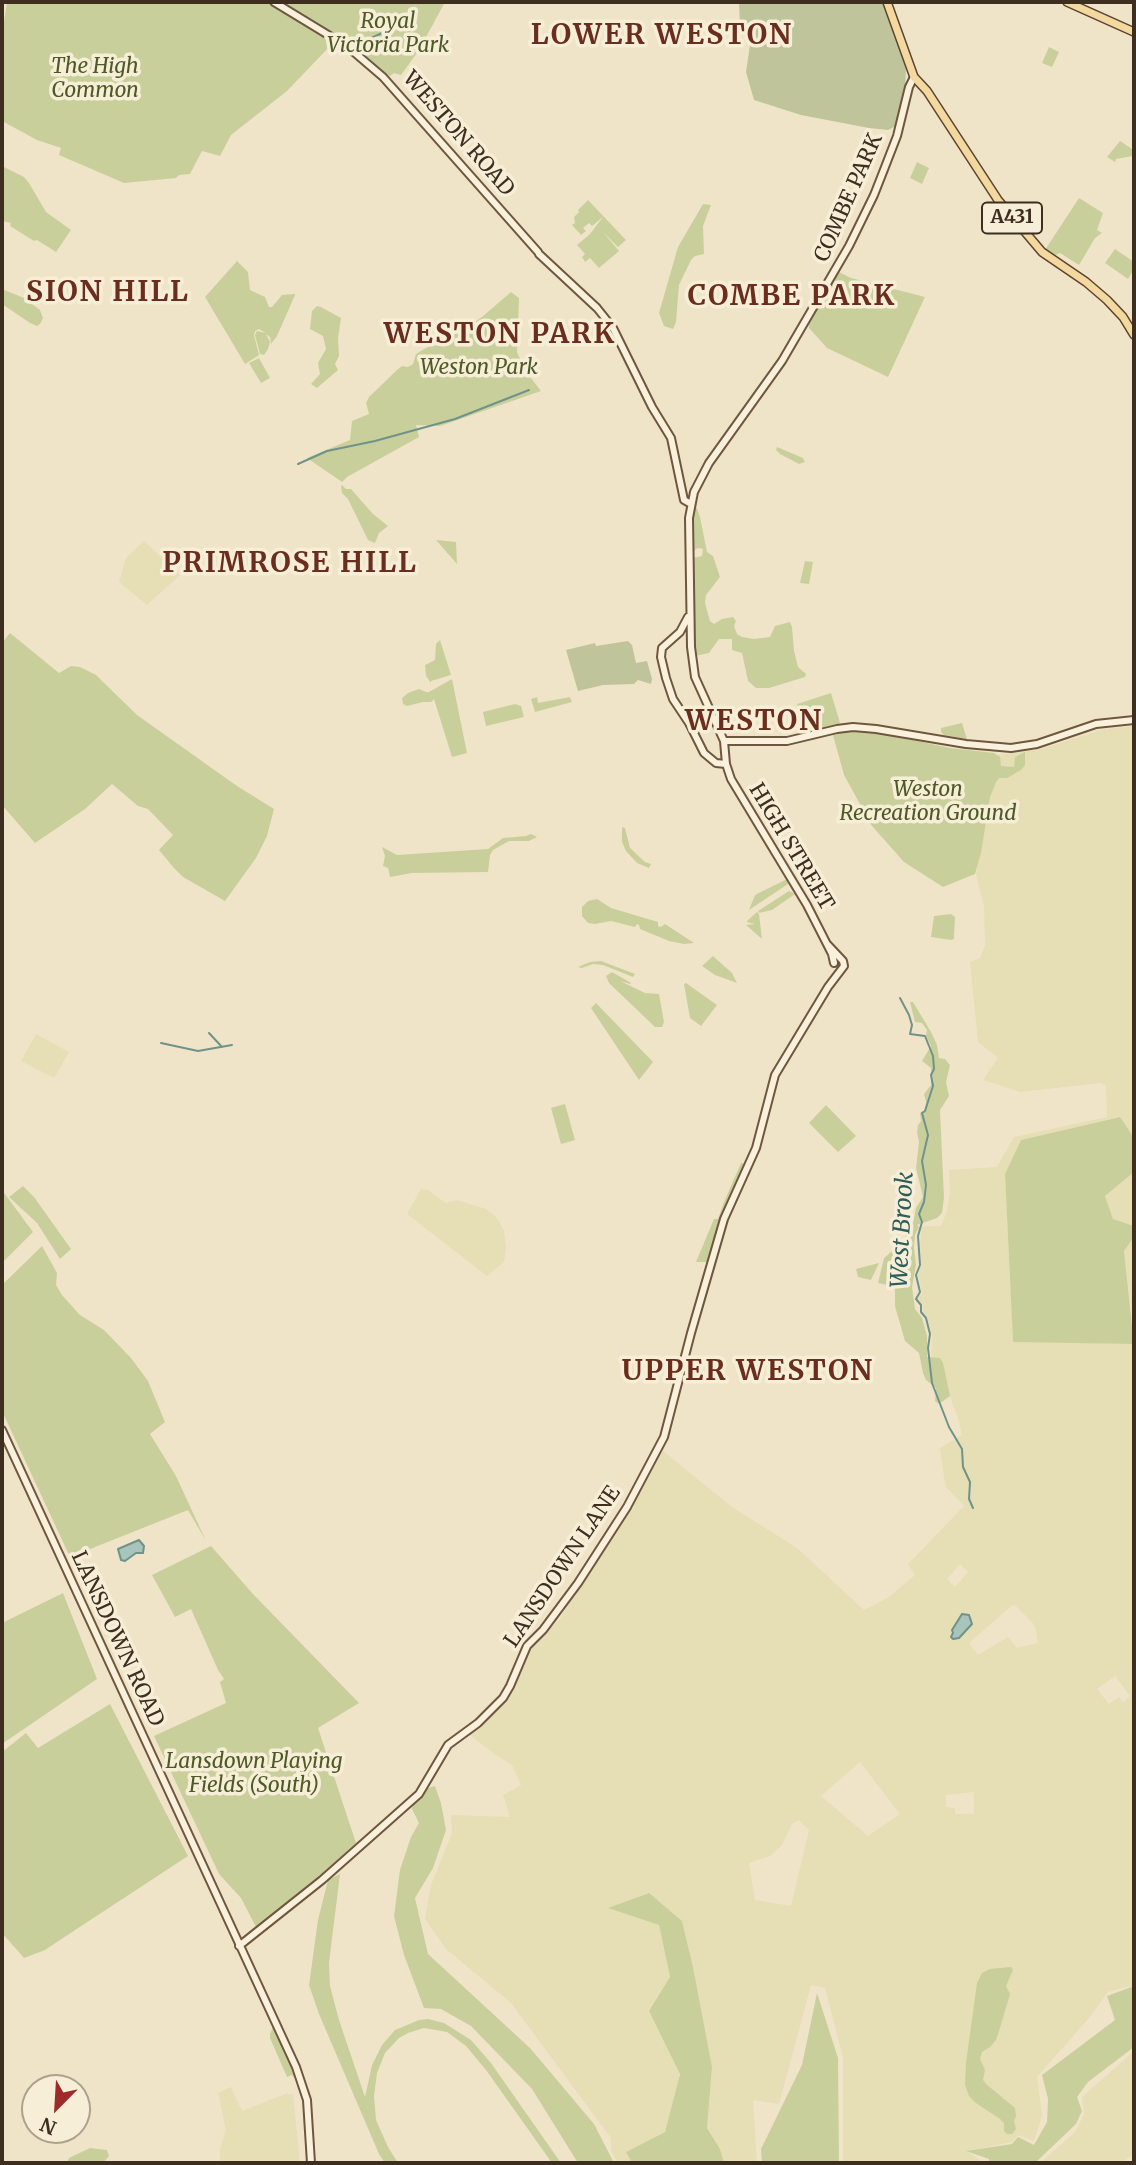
<!DOCTYPE html>
<html>
<head>
<meta charset="utf-8">
<style>
	body { margin:0 }
	#map { position:relative; width:1136px; height:2165px; overflow:hidden; background:#f0e4c8; font-family:Merriweather,serif }
	canvas { display:block }
	.frame { position:absolute; inset:0; border:4px solid #3d2e20; pointer-events:none }
	.north { position:absolute; left:21px; top:2074px; width:70px; height:70px; box-sizing:border-box; background:#f7eed8; border:2px solid #ada18e; border-radius:50%; rotate:204deg; font-size:19px; font-weight:700; line-height:28px; text-align:center; color:#3d2e20 }
	.north::after { content:''; display:block; margin:auto; width:24px; height:32px; background:#9e2a2b; clip-path:polygon(50% 0,100% 100%,50% 72%,0 100%) }
</style>
</head>
<body>
<div id="map">
<canvas width="1136" height="2165"></canvas>
<div class="frame"></div>
<div class="north">N</div>
</div>
<script>
const ctx = document.querySelector('canvas').getContext('2d');
ctx.lineJoin = 'round';
function fillPath(path, color) { ctx.fillStyle = color; ctx.fill(path, 'evenodd'); }
const poly = rows => new Path2D(rows.map(r => 'M' + r).join(''));
function stroke(path, color, width, dash) { ctx.strokeStyle = color; ctx.lineWidth = width; ctx.lineCap = dash ? 'butt' : 'round'; ctx.setLineDash(dash || []); ctx.stroke(path); }
function write(font, color, halo, rows, align = 'center') {
  ctx.font = font + ' Merriweather,serif'; ctx.lineWidth = 7; ctx.setLineDash([]); ctx.textBaseline = 'middle'; ctx.strokeStyle = halo; ctx.fillStyle = color; for (const [text, x, y, turn = 0] of rows) {
    ctx.save(); ctx.translate(x, y); ctx.rotate((+turn || 0) * Math.PI / 180); ctx.textAlign = isNaN(turn) ? turn : align; if (halo) ctx.strokeText(text, 0, 0); ctx.fillText(text, 0, 0); ctx.restore();
  }
}
const farmland = poly([
	[144,541,180,575,147,605,119,582,126,558],
	[1134,726,1134,1138,1119,1117,1021,1140,1005,1174,1013,1341,1134,1344,1134,1985,1108,1992,1089,2018,1037,2077,1042,2115,1034,2141,1018,2135,1012,2142,967,2151,984,2163,843,2163,843,2057,825,1988,811,1985,779,2104,753,2100,757,2163,724,2163,720,2149,707,2128,712,2067,693,1967,682,1921,648,1893,609,1908,659,1925,670,1977,649,2011,680,2073,665,2132,626,2152,632,2163,618,2163,611,2151,611,2138,511,2003,446,1949,425,1919,431,1885,452,1833,451,1815,510,1817,503,1795,521,1785,512,1765,494,1754,469,1734,506,1699,532,1646,560,1619,576,1590,618,1528,662,1450,732,1507,797,1548,864,1610,889,1597,915,1575,908,1564,964,1506,946,1487,944,1477,940,1448,962,1435,959,1421,947,1389,931,1364,932,1334,927,1317,923,1312,923,1305,918,1299,922,1293,918,1275,921,1265,920,1256,921,1230,923,1226,941,1226,947,1211,950,1193,949,1170,997,1167,1014,1137,1107,1117,1106,1085,1100,1083,1020,1092,983,1080,998,1058,978,1042,970,962,980,958,985,945,984,906,976,875,988,802,998,755,1042,749,1100,730],
	[960,1564,968,1572,955,1587,947,1579],
	[1014,1604,1032,1622,1036,1629,1038,1643,1017,1648,1008,1637,978,1655,969,1643],
	[1115,1676,1130,1696,1123,1702,1119,1697,1109,1704,1097,1689],
	[860,1762,900,1814,868,1836,821,1796],
	[974,1792,974,1814,955,1814,955,1808,946,1807,946,1795],
	[799,1820,809,1830,791,1906,755,1900,749,1863,770,1856,782,1845,792,1824],
	[36,1034,69,1052,54,1078,21,1061],
	[1134,1172,1134,1226,1113,1219,1105,1195],
	[421,1189,428,1190,446,1203,457,1200,486,1209,497,1218,504,1231,506,1247,504,1262,487,1276,407,1214],
	[1134,1237,1134,1331,1124,1251],
	[1134,2051,1134,2154,1121,2163,1040,2163,1075,2132,1084,2114,1082,2097],
	[231,2087,242,2111,288,2093,289,2095,293,2094,300,2163,220,2163,220,2149,226,2130,218,2093]
]);
const green = poly([
	[7,2,265,2,333,43,287,91,231,135,220,156,202,151,190,174,179,175,176,178,124,183,59,155,61,148,37,140,2,121,2,35],
	[281,2,445,2,419,50,401,75,394,73,390,76,384,73,360,51],
	[1049,47,1059,52,1052,67,1042,63],
	[1120,141,1132,149,1133,156,1116,159,1115,162,1107,157],
	[917,162,929,168,922,184,910,178],
	[2,166,24,177,29,183,46,212,71,230,56,252,37,240,34,241,10,226,11,223,2,221],
	[1079,198,1103,213,1097,230,1102,233,1095,238,1079,265,1060,253,1053,256,1045,250],
	[588,200,626,240,618,247,603,232,619,251,599,268,590,258,585,262,582,257,585,254,577,245,590,234,603,217,592,226,589,223,583,228,586,231,581,235,572,225,575,223,574,217,579,212,578,210],
	[703,204,711,205,703,226,704,254,695,256,691,260,679,285,676,322,673,329,664,326,659,313,678,247],
	[1115,249,1134,262,1134,269,1128,279,1105,263],
	[237,261,248,272,250,290,265,297,269,307,272,307,282,295,295,294,295,295,277,336,271,344,270,337,266,334,270,342,268,349,264,355,260,354,255,335,257,331,266,333,259,329,255,331,254,335,259,355,245,364,205,297],
	[839,272,851,278,925,297,888,377,827,348,809,328,809,323],
	[2,289,24,298,40,310,43,318,40,324,37,326,30,323,2,304],
	[511,292,519,298,517,352,524,369,541,391,440,426,416,425,419,437,347,477,342,482,307,458,350,440,352,421,369,414,366,403,369,397,397,370,402,366,408,367,413,364,416,354,426,348,465,329,482,317],
	[317,306,321,307,341,318,338,338,339,356,335,364,338,370,317,388,311,384,320,374,318,363,326,349,323,336,310,329,312,311],
	[259,358,270,378,261,383,249,363],
	[777,447,803,458,805,462,799,464,780,454,776,450],
	[342,485,346,489,351,489,373,514,388,526,379,533,375,543,368,540,348,499,342,493,341,487],
	[694,508,697,508,700,517,707,552,713,556,720,577,706,595,705,603,710,621,714,624,722,619,733,617,736,621,734,626,737,634,742,637,754,639,770,637,775,626,790,622,792,627,794,651,798,667,806,674,805,677,769,688,756,688,748,681,742,653,732,650,732,639,719,639,709,653,695,656,693,558,702,556,703,549,698,548,693,551,692,517],
	[436,540,456,542,457,564],
	[805,561,813,562,809,584,800,583],
	[10,633,59,673,71,666,80,667,96,675,137,715,237,786,274,809,267,836,256,858,225,901,183,877,173,867,159,850,173,835,148,809,138,806,112,784,85,809,35,843,2,805,2,643],
	[440,640,451,675,431,681,431,683,426,676,425,665,435,660,436,644],
	[452,679,467,753,452,757,434,699,431,702,423,702,407,706,403,704,402,698,408,693,419,689,426,692,429,692],
	[831,693,840,723,807,732,797,704],
	[537,697,538,703,570,697,572,702,535,712,531,699],
	[515,704,521,706,524,717,486,726,483,712],
	[962,723,967,739,944,735,941,732,941,728],
	[846,732,868,732,899,737,950,748,994,753,1000,757,1001,766,1014,767,1015,757,1025,752,1025,765,1021,770,1007,778,999,778,996,782,990,797,981,853,975,874,943,887,904,862,872,826,844,775,833,735],
	[622,827,625,828,630,848,645,862,651,864,649,868,637,863,626,851,622,842],
	[531,834,537,837,529,841,509,841,493,850,490,855,488,872,412,873,390,877,388,868,383,866,385,856,382,847,397,855,488,849,503,838,526,836],
	[787,879,788,884,749,910,755,895],
	[789,891,795,894,772,910,759,913,758,911],
	[597,899,611,908,658,922,658,926,661,927,665,924,694,943,684,944,669,941,640,929,639,925,637,924,635,927,611,921,595,924,588,923,582,916,582,907,588,901],
	[757,912,759,914,762,939,746,925,755,924,747,922,747,921],
	[951,914,955,917,954,939,951,940,931,937,934,916],
	[713,956,732,973,737,983,715,975,702,966],
	[601,961,635,974,633,977,603,965,593,964,582,968,578,967,590,962],
	[612,972,631,983,630,984,620,981,645,993,659,994,664,1022,662,1027,655,1027,609,983,606,976],
	[686,983,717,1005,701,1026,690,1018,684,984],
	[910,1002,913,1002,931,1032,937,1045,939,1058,945,1059,950,1065,946,1082,949,1096,940,1110,944,1198,942,1213,937,1218,917,1225,919,1227,915,1235,914,1247,916,1265,912,1287,915,1309,922,1318,927,1336,927,1357,940,1358,943,1363,950,1396,939,1404,935,1401,936,1388,926,1380,923,1373,919,1353,905,1341,895,1306,895,1289,892,1286,878,1283,884,1258,906,1239,903,1228,907,1227,907,1224,913,1223,916,1208,923,1197,916,1168,919,1142,917,1133,918,1125,921,1121,920,1113,925,1110,926,1102,924,1094,931,1085,931,1068,922,1061,931,1046,926,1036,927,1030,922,1023,915,1022],
	[596,1003,653,1062,639,1080,591,1008],
	[565,1104,575,1140,561,1144,551,1108],
	[826,1105,856,1136,838,1152,809,1123],
	[1120,1117,1134,1138,1134,1172,1105,1196,1113,1219,1134,1226,1134,1237,1124,1251,1134,1344,1013,1342,1005,1174,1021,1140],
	[741,1163,743,1163,743,1170,722,1214,707,1262,696,1262,714,1219,718,1219,724,1202],
	[23,1186,34,1197,71,1249,60,1259,37,1223,9,1197],
	[2,1190,33,1232,2,1263],
	[42,1246,57,1273,56,1285,62,1295,80,1315,104,1330,131,1358,148,1381,165,1422,150,1434,176,1476,206,1541,188,1510,70,1557,2,1411,2,1285],
	[879,1263,871,1280,858,1277,856,1269],
	[211,1546,253,1594,359,1703,318,1728,356,1843,302,1892,256,1927,241,1898,219,1874,154,1736,226,1703,220,1682,224,1679,218,1670,191,1609,175,1617,152,1575],
	[63,1593,97,1679,2,1744,2,1623],
	[110,1704,188,1856,63,1938,45,1950,24,1958,2,1933,2,1752,26,1733,38,1748],
	[435,1786,441,1803,446,1830,433,1868,415,1898,428,1954,530,2048,594,2124,614,2163,578,2163,532,2089,471,2026,441,2009,424,2008,404,1955,394,1916,400,1870,411,1837,419,1823,412,1809,413,1801,425,1789],
	[340,1874,329,1963,330,1986,339,2020,365,2097,372,2065,382,2045,395,2030,419,2020,428,2019,444,2023,471,2040,491,2063,561,2163,552,2163,486,2070,466,2046,447,2032,424,2028,408,2033,399,2038,385,2053,377,2073,374,2096,376,2120,388,2147,398,2163,385,2163,379,2154,319,2014,309,1985,318,1920,328,1880],
	[649,1893,682,1921,693,1967,712,2067,707,2128,720,2149,724,2163,632,2163,626,2152,665,2132,680,2074,649,2011,670,1977,659,1925,608,1908],
	[1011,1967,1013,1970,1006,1986,1010,1994,999,2031,996,2040,990,2047,982,2052,980,2059,985,2070,983,2080,986,2084,1015,2108,1016,2116,1014,2121,1016,2129,1012,2134,1007,2134,1004,2131,1004,2123,1000,2119,976,2103,969,2096,965,2085,966,2063,977,1983,982,1973,990,1969],
	[1134,1986,1134,2047,1088,2082,1077,2097,1082,2111,1076,2124,1035,2163,989,2163,989,2159,966,2151,1012,2144,1018,2137,1034,2145,1047,2122,1048,2099,1042,2075,1115,2020,1107,1996],
	[817,1993,838,2058,839,2163,762,2163,761,2149,802,2065],
	[274,2024,298,2077,294,2078,292,2075,287,2077,270,2038,270,2034],
	[90,2148,107,2150,109,2156,103,2163,67,2163,69,2158]
]);
const cemetery = poly([
	[739,2,882,2,906,68,905,90,896,126,888,130,869,128,801,115,754,100,746,72,750,45,740,29],
	[628,641,632,645,636,663,647,661,652,679,651,684,638,680,634,684,603,685,578,691,566,650,595,643,596,646]
]);
const water = poly([
	[139,1540,144,1546,143,1553,136,1553,125,1561,121,1560,118,1549,139,1540],
	[962,1614,969,1615,972,1624,959,1638,953,1639,951,1637,953,1633,952,1630,962,1614]
]);
const stream = poly([
	[363,42,382,33,395,21],
	[298,464,327,451,375,441,455,419,529,390],
	[900,998,909,1015,912,1025,910,1034,925,1036,933,1056,934,1069,931,1075,933,1086,925,1111,922,1113,928,1135,922,1161,926,1185,924,1202,919,1214,922,1222,918,1236,920,1265,916,1275,920,1292,916,1299,921,1305,921,1312,926,1318,930,1334,928,1348,932,1383,949,1427,962,1449,963,1467,970,1482,969,1499,973,1508],
	[209,1033,222,1047],
	[161,1043,198,1051,232,1045]
]);
const secondary = poly([
	[274,2,348,47,383,77,538,252],
	[539,254,597,308,613,328,652,407,671,438,684,500,691,504],
	[688,617,680,632,662,648,661,657,666,678,673,699,689,723,704,753,716,763,726,764],
	[724,741,787,741,837,729,853,727,876,729,966,744,1011,748,1037,744,1096,724,1134,720],
	[834,963,832,954,807,905,731,779,726,764,724,741,695,677,691,647,689,518,694,492,709,463,782,361,849,246,874,195,885,167,897,136,909,87,914,77],
	[2,1430,296,2067,307,2100,311,2163],
	[239,1946,322,1880,419,1794,448,1745,478,1723,503,1698,510,1686,527,1646,543,1630,578,1583,627,1507,664,1437,691,1333,724,1219,756,1148,775,1075,828,987,844,966,843,961,827,944]
]);
const primary = poly([
	[887,2,914,77,927,91,998,200,1042,252,1086,282,1107,300,1123,317,1134,335],
	[1067,2,1134,32]
]);
const shields = [
	[1012,218,60]
];
const shieldNames = [
	["A431",1012,218]
];
const parkNames = [
	["Royal",388,22],
	["Victoria Park",388,46],
	["The High",95,67],
	["Common",95,91],
	["Weston Park",479,368],
	["Weston",928,790],
	["Recreation Ground",928,814],
	["Lansdown Playing",254,1762],
	["Fields (South)",254,1786]
];
const streetNames = [
	["WESTON ROAD",458,134,49],
	["COMBE PARK",849,198,-66],
	["HIGH STREET",791,847,59],
	["LANSDOWN LANE",563,1567,-56],
	["LANSDOWN ROAD",117,1639,65]
];
const waterNames = [
	["West Brook",903,1230,-87]
];
const districtNames = [
	["LOWER WESTON",662,36],
	["SION HILL",108,293],
	["COMBE PARK",792,297],
	["WESTON PARK",500,335],
	["PRIMROSE HILL",290,564],
	["WESTON",754,722],
	["UPPER WESTON",748,1372]
];
fillPath(farmland, '#e6deb5');
fillPath(green, '#c9cf9b');
fillPath(cemetery, '#bfc49a');
fillPath(water, '#a9c4bc');
stroke(water, '#6f938a', 2);
stroke(stream, '#6f938a', 2);
stroke(secondary, '#6f573f', 10);
stroke(primary, '#5b4430', 10);
stroke(secondary, '#faf1dc', 6);
stroke(primary, '#f3d9a0', 7);
for (const [x, y, w] of shields) { const box = new Path2D(); box.roundRect(x - w / 2, y - 15.5, w, 31, 5); ctx.fillStyle = '#f7eed8'; ctx.fill(box); stroke(box, '#3d2e20', 2); }
write('bold 19px', '#3d2e20', null, shieldNames);
write('italic 21px', '#4d5a26', '#f7eed8', parkNames);
write('21px', '#3d2e20', '#f7eed8', streetNames);
write('italic 23px', '#2f5d5a', '#f7eed8', waterNames);
ctx.letterSpacing = '2px';
write('bold 28px', '#6b2e1e', '#f7eed8', districtNames);
ctx.letterSpacing = '0px';
</script>
</body>
</html>
